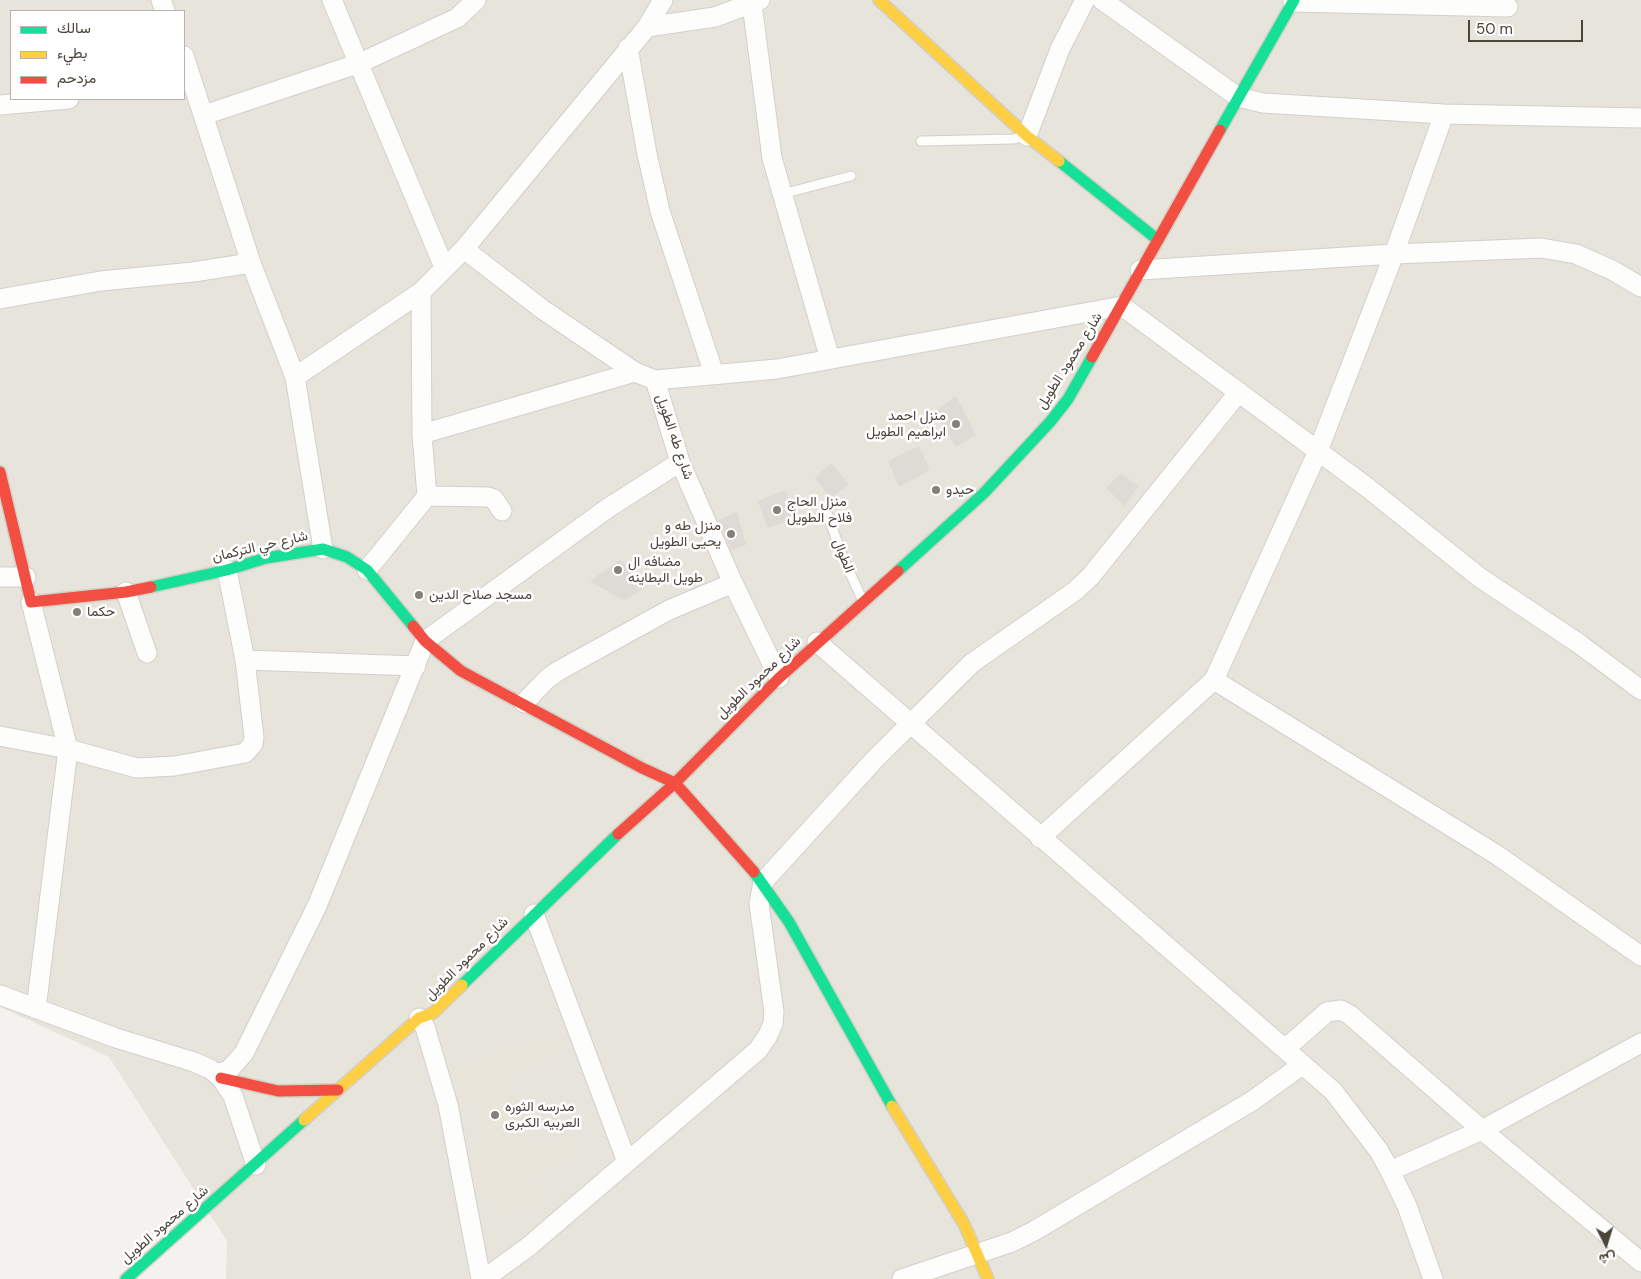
<!DOCTYPE html>
<html>
<head>
<meta charset="utf-8">
<style>
	body { margin:0 }
	#map { position:relative; width:1641px; height:1279px; overflow:hidden; background:#f4f2ee; font-family:"DM Sans",Vazirmatn,sans-serif }
	canvas { display:block }
	.legend { position:absolute; left:10px; top:10px; width:175px; height:90px; box-sizing:border-box; background:#fff; border:1px solid #b7b4b0; margin:0; padding:6px 9px; list-style:none; font-size:15px; color:#4b4439 }
	.legend li { display:flex; align-items:center; gap:10px; height:25px }
	.legend b { width:25px; border:1px solid #b7b4b0 }
	.north { position:absolute; left:1581px; top:1219px; width:50px; height:50px; -webkit-text-stroke:4px #fff; paint-order:stroke; rotate:175deg; font-size:14px; font-weight:700; line-height:20px; text-align:center; color:#4b4439 }
	.north::after { content:''; display:block; margin:auto; width:18px; height:22px; background:#4b4439; clip-path:polygon(50% 0,100% 100%,50% 72%,0 100%) }
	.scale { position:absolute; left:1468px; top:20px; width:115px; height:22px; box-sizing:border-box; border:2px solid #4b4439; border-top:0; padding-left:6px; font-size:15px; line-height:18px; white-space:nowrap; color:#4b4439; -webkit-text-stroke:4px #fff; paint-order:stroke }
</style>
</head>
<body>
<div id="map">
<canvas width="1641" height="1279"></canvas>
<ul class="legend">
<li><b style="height:6px;background:#16e098"></b>سالك</li>
<li><b style="height:6px;background:#ffcf43"></b>بطيء</li>
<li><b style="height:6px;background:#f24e42"></b>مزدحم</li>
</ul>
<div class="north">ش</div>
<div class="scale">50 m</div>
</div>
<script>
const ctx = document.querySelector('canvas').getContext('2d');
ctx.lineJoin = 'round';
function fillPath(path, color) { ctx.fillStyle = color; ctx.fill(path, 'evenodd'); }
const poly = rows => new Path2D(rows.map(r => 'M' + r).join(''));
function stroke(path, color, width, dash) { ctx.strokeStyle = color; ctx.lineWidth = width; ctx.lineCap = dash ? 'butt' : 'round'; ctx.setLineDash(dash || []); ctx.stroke(path); }
function write(font, color, halo, rows, align = 'center') {
  ctx.font = font + ' "DM Sans",Vazirmatn,sans-serif'; ctx.lineWidth = 5; ctx.setLineDash([]); ctx.textBaseline = 'middle'; ctx.strokeStyle = halo; ctx.fillStyle = color; for (const [text, x, y, turn = 0] of rows) {
    ctx.save(); ctx.translate(x, y); ctx.rotate((+turn || 0) * Math.PI / 180); ctx.textAlign = isNaN(turn) ? turn : align; if (halo) ctx.strokeText(text, 0, 0); ctx.fillText(text, 0, 0); ctx.restore();
  }
}
const residential = poly([
	[0,0,1641,0,1641,1279,226,1279,227,1241,109,1057,0,1007],
	[11,11,184,11,184,99,11,99]
]);
const education = poly([
	[552,1038,561,1054,498,1079,526,1151,574,1138,581,1158,528,1174,541,1204,497,1213,475,1166,494,1162,470,1087,454,1093,450,1071]
]);
const building = poly([
	[956,396,976,435,956,447,935,412],
	[919,446,930,470,899,487,888,461],
	[831,463,849,485,830,498,815,478],
	[1121,473,1138,486,1125,506,1106,488],
	[785,490,795,518,768,528,758,501],
	[737,512,746,545,731,550,718,520],
	[620,560,648,585,624,601,590,581]
]);
const lane = poly([
	[921,141,1014,139,1020,137],
	[782,194,851,176],
	[825,508,844,560,862,599]
]);
const street = poly([
	[161,0,165,11],
	[332,0,444,267],
	[1102,0,1238,97,1263,103,1444,114,1641,118],
	[1293,2,1508,7],
	[752,4,772,158,830,359],
	[647,27,715,17,760,0],
	[628,48,647,154,660,211,714,374],
	[184,56,251,263,295,377,323,549],
	[0,105,69,99],
	[204,115,360,63,457,18,476,0],
	[1027,136,1060,49,1085,0],
	[464,249,542,309,635,372,655,380,680,462,733,583,779,678],
	[1140,270,1394,254,1541,248,1576,254,1612,270,1641,287],
	[0,299,101,281,193,272,251,263],
	[295,377,421,292,464,249,647,27,663,0],
	[655,380,777,369,1122,306,1368,488,1479,577,1578,643,1641,690],
	[422,434,635,372],
	[427,496,488,497,494,499,502,511],
	[367,570,427,496,422,434,421,292],
	[0,577,26,577],
	[126,592,147,653],
	[31,602,68,749,36,1009],
	[817,642,1333,1091,1379,1151,1390,1171,1407,1206,1433,1279],
	[245,660,416,666],
	[1214,680,1497,855,1641,956],
	[524,703,547,679,558,671,669,610,733,583],
	[0,736,68,749,137,768,175,766,245,753,253,744,254,737,245,660,227,570],
	[1040,838,1214,680,1318,451,1394,254,1444,114],
	[534,914,627,1162],
	[0,995,116,1038,194,1062,210,1069,221,1078,233,1096,256,1165],
	[419,1018,425,1027,448,1105,481,1279],
	[1285,1049,1327,1012,1341,1010,1350,1015,1482,1130,1641,1262],
	[216,1074,229,1070,244,1053,317,906,425,641,608,508,680,462],
	[1390,1171,1482,1130,1641,1043],
	[484,1279,528,1247,758,1050,767,1037,773,1024,774,1012,759,904,763,882,875,759,972,663,1075,591,1090,577,1239,392],
	[902,1279,1012,1242,1034,1231,1252,1101,1302,1065]
]);
const fast = poly([
	[1220,130,1294,0],
	[1059,161,1158,240],
	[898,571,984,493,1050,422,1068,399,1092,357],
	[151,587,227,570,266,558,323,549,347,557,367,570,413,626],
	[754,872,789,922,892,1106],
	[462,985,618,834],
	[126,1279,304,1120]
]);
const slow = poly([
	[879,0,1027,136,1059,161],
	[892,1106,964,1224,988,1279],
	[304,1120,419,1018,433,1013,462,985]
]);
const jam = poly([
	[1092,357,1220,130],
	[0,472,31,602,126,592,151,587],
	[413,626,425,641,461,671,642,768,675,783,754,872],
	[618,834,675,783,779,678,898,571],
	[221,1078,278,1091,338,1090]
]);
const markers = [
	[956,424,5,"#868178"],
	[936,490,5,"#868178"],
	[777,510,5,"#868178"],
	[731,534,5,"#868178"],
	[618,570,5,"#868178"],
	[419,595,5,"#868178"],
	[77,612,5,"#868178"],
	[495,1115,5,"#868178"]
];
const streetNames = [
	["شارع محمود الطويل",1070,361,-58],
	["شارع طه الطويل",674,437,71],
	["شارع حي التركمان",260,547,-13],
	["الطوال",843,556,68],
	["شارع محمود الطويل",759,678,-44],
	["شارع محمود الطويل",467,959,-45],
	["شارع محمود الطويل",165,1225,-41]
];
const poiNames = [
	["منزل احمد",946,416,"right"],
	["ابراهيم الطويل",946,432,"right"],
	["حيدو",946,490],
	["منزل الحاج",787,502],
	["فلاح الطويل",787,518],
	["منزل طه و",721,526,"right"],
	["يحيى الطويل",721,542,"right"],
	["مضافه ال",628,562],
	["طويل البطاينه",628,578],
	["مسجد صلاح الدين",429,595],
	["حكما",87,612],
	["مدرسه الثوره",505,1107],
	["العربيه الكبرى",505,1123]
];
fillPath(residential, '#e7e4dc');
fillPath(education, '#eae5da');
fillPath(building, '#dedbd6');
stroke(lane, '#d2d0cb', 11);
stroke(street, '#d2d0cb', 21);
stroke(fast, '#d3cfc5', 14);
stroke(slow, '#d3cfc5', 14);
stroke(jam, '#d3cfc5', 14);
stroke(lane, '#fdfdfc', 9);
stroke(street, '#fdfdfc', 19);
stroke(fast, '#16e098', 11);
stroke(slow, '#ffcf43', 11);
stroke(jam, '#f24e42', 11);
for (const [x, y, r, color] of markers) { const dot = new Path2D(); dot.arc(x, y, r, 0, 2 * Math.PI); ctx.fillStyle = color; ctx.fill(dot); stroke(dot, '#fff', 2); }
write('14px', '#4b4439', '#fff', streetNames);
write('14px', '#4b4439', '#fff', poiNames, 'left');
</script>
</body>
</html>
